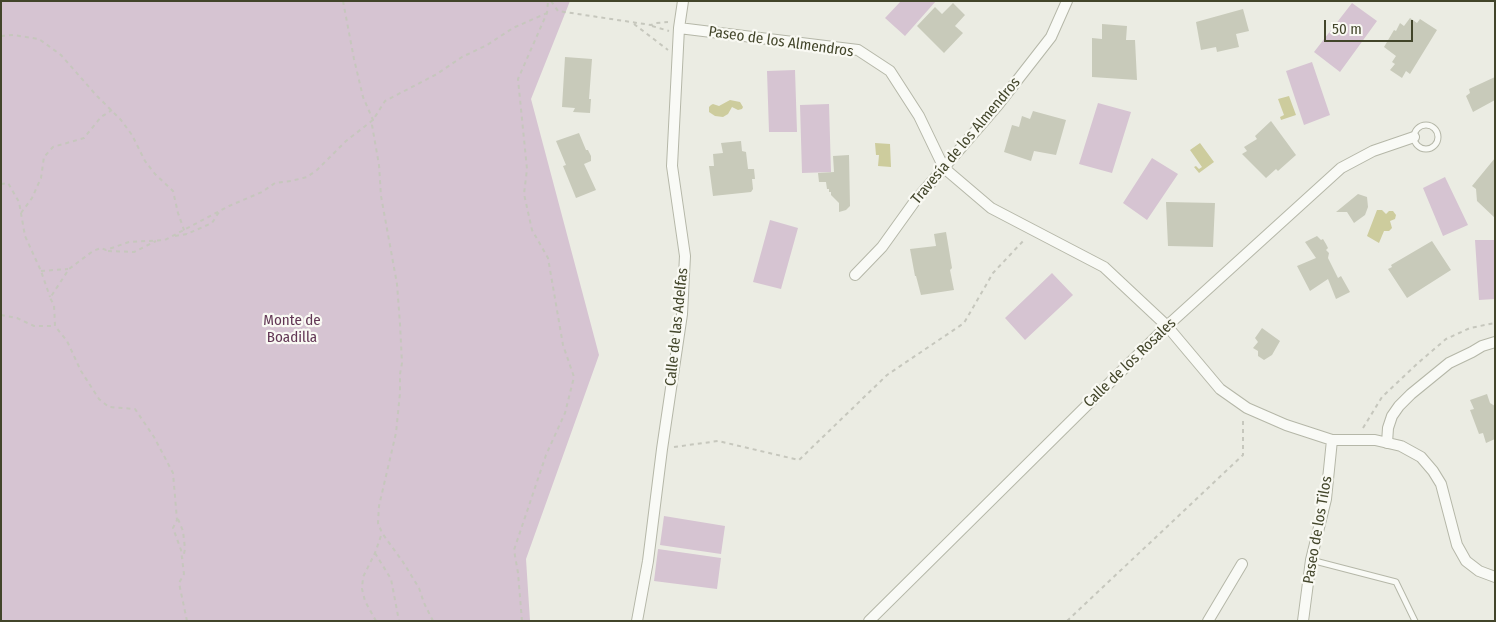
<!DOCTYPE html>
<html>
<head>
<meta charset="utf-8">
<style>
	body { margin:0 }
	#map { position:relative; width:1496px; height:622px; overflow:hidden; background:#ebece3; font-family:"Fira Sans Condensed",sans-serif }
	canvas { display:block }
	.frame { position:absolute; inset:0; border:2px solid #42452a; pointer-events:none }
	.scale { position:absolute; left:1324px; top:20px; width:89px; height:22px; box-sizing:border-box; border:2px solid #42452a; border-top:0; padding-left:6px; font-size:15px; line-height:18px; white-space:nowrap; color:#42452a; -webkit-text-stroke:4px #f9f9f3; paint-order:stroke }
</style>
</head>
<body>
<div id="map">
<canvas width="1496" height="622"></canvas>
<div class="frame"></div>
<div class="scale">50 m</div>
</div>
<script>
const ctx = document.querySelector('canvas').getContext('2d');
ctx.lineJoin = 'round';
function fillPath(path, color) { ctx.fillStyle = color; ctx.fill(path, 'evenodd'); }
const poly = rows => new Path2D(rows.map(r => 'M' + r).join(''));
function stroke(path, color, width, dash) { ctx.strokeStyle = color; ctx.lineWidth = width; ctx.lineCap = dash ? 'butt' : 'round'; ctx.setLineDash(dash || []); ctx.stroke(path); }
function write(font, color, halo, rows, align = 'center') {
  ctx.font = font + ' "Fira Sans Condensed",sans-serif'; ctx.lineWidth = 4.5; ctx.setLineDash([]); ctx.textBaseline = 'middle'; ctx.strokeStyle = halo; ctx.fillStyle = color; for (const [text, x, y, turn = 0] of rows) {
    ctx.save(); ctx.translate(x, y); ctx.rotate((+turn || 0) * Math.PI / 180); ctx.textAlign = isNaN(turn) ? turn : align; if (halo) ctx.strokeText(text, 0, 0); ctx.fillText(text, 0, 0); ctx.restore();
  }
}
const green = poly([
	[1,1,570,1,531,99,599,355,526,559,530,621,1,621],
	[901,1,936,1,905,36,885,18],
	[1352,3,1377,21,1340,72,1314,52],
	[1312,62,1330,115,1304,125,1286,71],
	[795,70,797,132,769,132,767,71],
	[1098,103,1131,112,1112,173,1079,164],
	[829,104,831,172,802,173,800,105],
	[1152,158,1178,174,1147,220,1123,203],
	[1445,177,1468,225,1443,236,1423,188],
	[770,220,798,228,781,289,753,282],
	[1475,240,1495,240,1495,299,1479,300],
	[1052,273,1073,295,1025,340,1005,318],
	[664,516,725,526,721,554,660,545],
	[658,549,721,558,717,589,654,581]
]);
const water = poly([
	[1289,96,1296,115,1281,120,1280,117,1284,115,1278,99],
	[730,100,740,102,743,107,742,109,738,110,732,107,728,114,723,117,715,116,709,112,709,107,711,105,713,104,719,106],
	[875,143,890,144,891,167,878,166,879,155,876,155],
	[1200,143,1214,162,1199,173,1194,167,1196,166,1199,169,1202,167,1190,150],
	[1377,210,1382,210,1386,214,1389,211,1393,211,1396,215,1395,219,1390,221,1392,228,1389,231,1384,231,1379,243,1367,236]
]);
const building = poly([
	[953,3,965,15,955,26,963,33,944,53,917,26,935,7,942,14],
	[1243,9,1249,31,1236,34,1239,47,1217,52,1216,47,1201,50,1196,22],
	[1410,18,1417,23,1420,19,1437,30,1410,74,1406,71,1402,78,1390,70,1395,64,1392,62,1396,56,1384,47,1394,30,1396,31,1400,23,1404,26],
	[1102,24,1127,26,1126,40,1135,40,1137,80,1092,77,1092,38,1102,39],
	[565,57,592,59,589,99,591,99,590,113,573,112,575,108,562,107],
	[1495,77,1495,100,1473,112,1466,96,1470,93,1469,89],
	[1033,111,1066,120,1056,155,1034,151,1031,161,1004,152,1012,125,1019,127,1022,116,1030,119],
	[1271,121,1296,155,1278,171,1276,169,1266,178,1242,154,1247,151,1244,147,1257,139,1255,136],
	[579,133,586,150,588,150,591,156,591,161,584,164,596,190,576,198,563,166,566,165,556,141],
	[741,141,742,151,746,152,748,169,754,169,755,179,752,179,753,189,751,192,713,196,709,166,714,166,713,154,723,153,721,143],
	[849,155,850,206,846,210,839,212,839,203,831,195,831,192,829,192,829,189,827,189,826,182,819,182,818,173,834,172,833,156],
	[1495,158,1495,218,1477,201,1476,189,1472,186],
	[1358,194,1367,197,1368,207,1365,215,1354,223,1347,212,1336,212],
	[1166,202,1215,203,1213,247,1168,246],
	[946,232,952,268,950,270,954,290,921,295,916,276,915,276,910,249,936,246,934,234],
	[1317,236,1321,240,1323,239,1326,244,1328,248,1326,250,1329,253,1328,258,1338,278,1341,276,1350,292,1336,299,1328,279,1310,291,1297,266,1316,258,1305,242],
	[1432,241,1451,270,1407,298,1388,269,1392,267,1391,265],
	[1262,328,1280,341,1272,355,1264,360,1258,356,1258,351,1253,348,1258,342,1255,338],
	[1487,394,1490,403,1495,406,1495,439,1486,443,1483,433,1479,434,1470,410,1474,409,1470,400]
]);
const path = poly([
	[343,1,354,59,363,97,373,120,372,125,379,165,381,196,397,284,400,324,402,363,400,374,400,393,396,433,379,506,378,523,382,533,403,562,419,588,424,603,433,621],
	[551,1,558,11,651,25,656,23,668,22],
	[634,24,668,50],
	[652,26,669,31],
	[1,36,13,35,39,39,61,55,96,95,121,120,132,135,145,161,155,174,173,191,178,213,184,230,187,234],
	[1,184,8,183,19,202,25,236,41,271,50,297],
	[21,213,32,198,41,178,44,157,53,147,84,138,101,117,112,110],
	[175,236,187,234,212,223,219,212],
	[108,251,134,252,156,241],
	[41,271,68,269],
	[1,315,17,318,34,326,54,326],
	[1363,428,1382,397,1418,363,1446,339,1470,328,1495,323],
	[674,447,718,441,799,460,887,375,964,323,993,273,1025,239],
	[178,519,183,531,185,549,183,558],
	[375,553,391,579,399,621],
	[187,621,179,583,184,574,181,550,173,528,177,520,173,473,154,437,135,409,109,407,99,399,81,371,67,341,55,326,54,305,50,298,69,269,93,251,101,248,106,250,129,242,165,240,229,206,262,192,275,183,291,181,307,177,317,170,346,141,373,120,385,101,437,74,462,57,487,45,513,28,547,13],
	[376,621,365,601,362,589,363,577,375,553,382,533],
	[522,621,518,573,514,550,546,455,565,413,574,377,563,345,548,258,532,230,524,194,527,169,518,79,547,13,548,1],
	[1067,621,1243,455,1243,418]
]);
const lane = poly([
	'1414 137a12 12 0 1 1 24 0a12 12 0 1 1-24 0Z',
	[1311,560,1396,582,1415,621]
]);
const street = poly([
	[679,28,858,50,890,71,919,116,944,168,991,208,1104,267,1167,326,1220,389,1247,408,1286,425,1332,440,1375,440,1401,446,1421,457,1433,471,1441,484,1457,545,1466,561,1479,571,1495,577],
	[855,275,882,247,915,201,998,105,1051,37,1067,1],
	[1387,443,1388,428,1392,416,1399,406,1411,394,1449,363,1472,352,1482,346,1495,342],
	[637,621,648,561,662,449,682,314,685,256,672,166,679,28,683,1],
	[869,621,1167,326,1341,168,1373,151,1414,137],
	[1208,621,1242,564],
	[1303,621,1311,560,1326,499,1332,440]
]);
const streetNames = [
	["Paseo de los Almendros",781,42,8],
	["Travesía de los Almendros",966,141,-50],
	["Calle de las Adelfas",677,327,-84],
	["Calle de los Rosales",1130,363,-44],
	["Paseo de los Tilos",1318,530,-80]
];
const parkNames = [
	["Monte de",292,321],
	["Boadilla",292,338]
];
fillPath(green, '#d6c4d2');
fillPath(water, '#cdcc9d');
fillPath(building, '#c8caba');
stroke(lane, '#b5b7a8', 7);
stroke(street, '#b5b7a8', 12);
stroke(path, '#c6c7bd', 2, [4, 4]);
stroke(lane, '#f9faf6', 5);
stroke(street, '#f9faf6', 10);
write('15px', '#42452a', '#f9f9f3', streetNames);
write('15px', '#623755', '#f9f9f3', parkNames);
</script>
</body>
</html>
